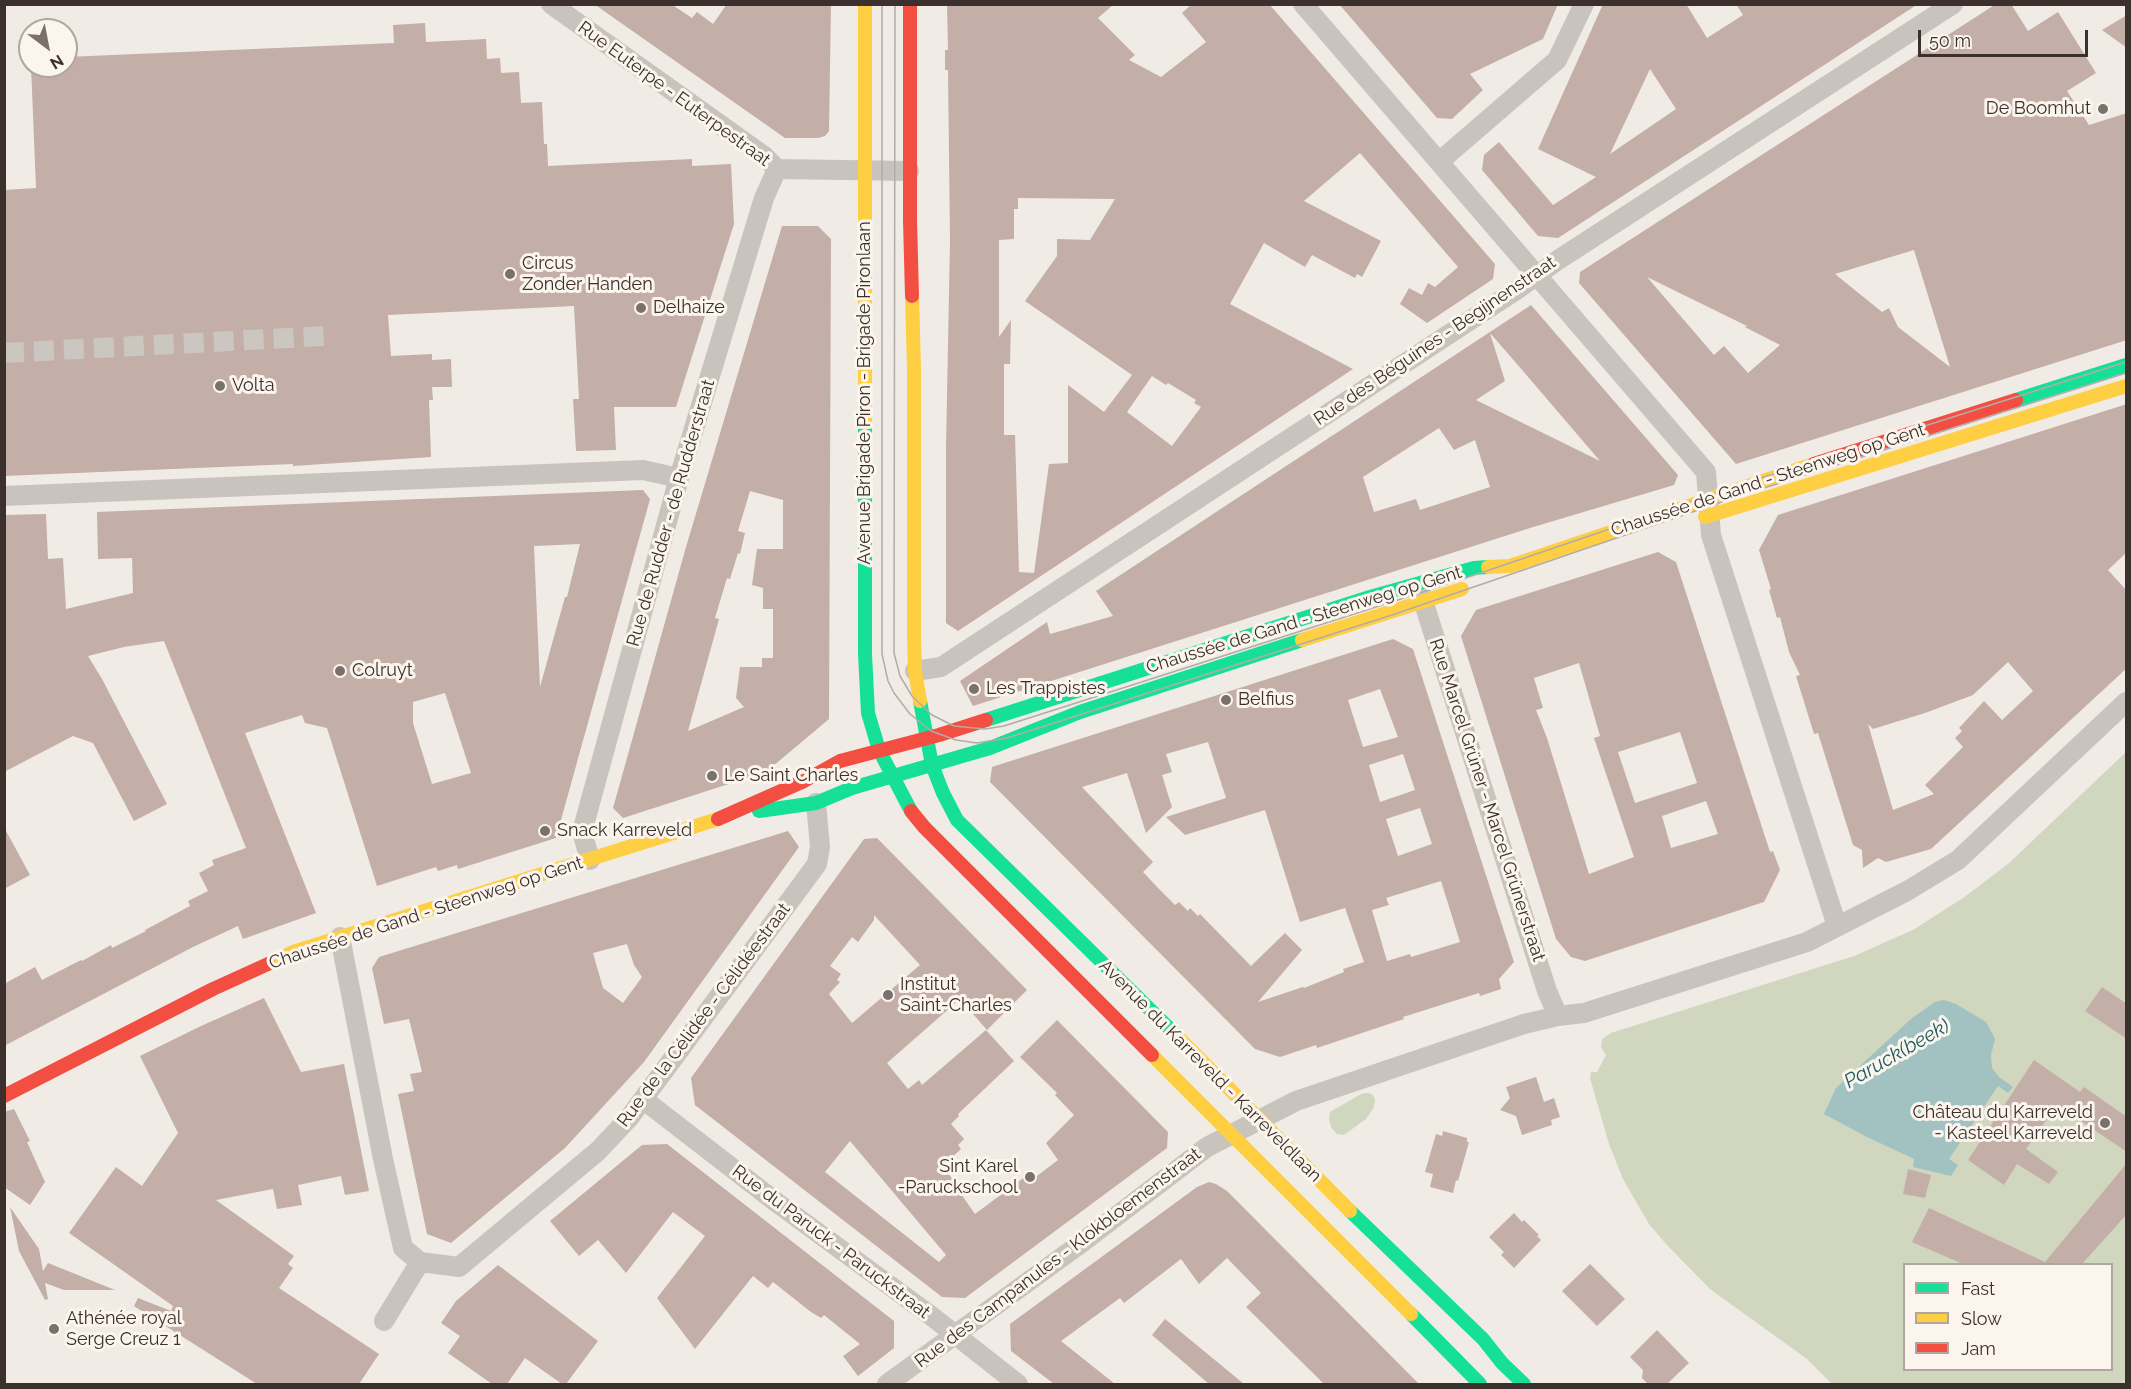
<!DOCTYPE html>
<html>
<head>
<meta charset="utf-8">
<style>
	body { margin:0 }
	#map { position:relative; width:2131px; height:1389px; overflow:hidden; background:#f0ebe5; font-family:Raleway,sans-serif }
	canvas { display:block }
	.frame { position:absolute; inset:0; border:6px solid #3b302b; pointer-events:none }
	.legend { position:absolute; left:1903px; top:1263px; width:210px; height:108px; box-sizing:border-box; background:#fbf5ee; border:2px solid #aea6a0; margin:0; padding:8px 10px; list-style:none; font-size:18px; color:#3b302b }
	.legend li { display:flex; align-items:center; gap:12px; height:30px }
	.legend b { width:30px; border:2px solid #aea6a0 }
	.north { position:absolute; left:18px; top:18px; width:60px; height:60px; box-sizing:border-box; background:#fbf5ee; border:2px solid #aea6a0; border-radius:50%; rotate:148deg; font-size:16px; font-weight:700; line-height:24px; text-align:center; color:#3b302b }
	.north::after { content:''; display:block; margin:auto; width:21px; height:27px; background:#7a716c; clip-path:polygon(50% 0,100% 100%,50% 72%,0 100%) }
	.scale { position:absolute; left:1918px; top:30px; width:170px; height:27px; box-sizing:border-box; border:3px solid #3b302b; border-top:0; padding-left:8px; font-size:18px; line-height:21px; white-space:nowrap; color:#3b302b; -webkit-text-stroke:4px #fbf5ee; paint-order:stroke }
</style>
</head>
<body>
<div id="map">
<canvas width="2131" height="1389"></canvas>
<div class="frame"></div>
<ul class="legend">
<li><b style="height:8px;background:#16e098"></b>Fast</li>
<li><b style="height:8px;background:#ffcf43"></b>Slow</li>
<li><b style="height:8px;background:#f24e42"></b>Jam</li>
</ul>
<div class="north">N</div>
<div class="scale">50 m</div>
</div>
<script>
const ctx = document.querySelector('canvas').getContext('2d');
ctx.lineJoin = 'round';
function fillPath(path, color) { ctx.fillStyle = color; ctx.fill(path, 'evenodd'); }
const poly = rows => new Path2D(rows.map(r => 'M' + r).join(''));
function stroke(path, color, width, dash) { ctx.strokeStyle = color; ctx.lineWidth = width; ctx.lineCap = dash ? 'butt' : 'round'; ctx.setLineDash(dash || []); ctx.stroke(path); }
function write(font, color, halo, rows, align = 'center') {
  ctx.font = font + ' Raleway,sans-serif'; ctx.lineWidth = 6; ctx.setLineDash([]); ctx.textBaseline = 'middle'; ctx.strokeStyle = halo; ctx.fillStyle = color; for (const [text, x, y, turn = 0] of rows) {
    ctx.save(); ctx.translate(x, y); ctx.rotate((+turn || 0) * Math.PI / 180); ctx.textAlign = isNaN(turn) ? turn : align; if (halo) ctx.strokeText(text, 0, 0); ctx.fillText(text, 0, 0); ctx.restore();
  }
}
const green = poly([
	[2126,752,2126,1384,1832,1384,1807,1359,1710,1289,1666,1244,1649,1224,1623,1179,1609,1144,1590,1078,1591,1072,1597,1072,1606,1055,1601,1047,1602,1039,1611,1033,1854,956,1913,930,1963,898,2008,864],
	[1904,1264,2112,1264,2112,1370,1904,1370],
	[1367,1093,1372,1094,1375,1099,1374,1107,1366,1119,1344,1135,1337,1134,1331,1127,1329,1119,1330,1112,1361,1094]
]);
const water = poly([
	[1944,1000,1956,1004,1986,1022,1995,1039,1991,1055,1992,1068,1999,1077,2013,1087,2008,1093,1998,1086,1949,1159,1958,1165,1951,1176,1913,1167,1914,1159,1865,1136,1824,1114,1836,1088,1912,1018,1935,1002]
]);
const building = poly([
	[594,4,671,4,692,18,697,12,713,24,727,4,831,4,829,131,825,136,818,138,785,138],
	[947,4,1114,4,1098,18,1135,55,1129,60,1161,77,1206,42,1182,13,1192,4,1269,4,1495,264,1493,279,1427,323,1400,304,1409,288,1422,295,1428,283,1435,287,1458,267,1360,153,1304,201,1381,241,1362,277,1357,274,1355,278,1312,255,1305,267,1264,243,1230,304,1353,369,958,631,946,623,946,449,950,240,948,70,945,70,945,50,948,50],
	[1018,198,1115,199,1090,240,1057,239,1057,256,1025,301,1132,375,1104,412,1068,385,1068,463,1049,464,1034,573,1019,572,1015,435,1004,435,1004,364,1010,364,1011,320,999,337,999,240,1014,239,1014,209,1018,209],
	[1152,376,1166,385,1168,383,1196,400,1194,403,1201,407,1172,446,1127,412],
	[1339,4,1558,4,1543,39,1470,74,1483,90,1452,119,1437,118],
	[1603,4,1686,4,1707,38,1743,15,1736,4,1918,4,1558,238,1538,236,1482,170,1484,155,1499,142,1553,205,1596,177,1538,149],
	[1650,69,1676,109,1610,154],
	[1996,4,2011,4,2028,31,2058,12,2096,73,2067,91,2089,125,2127,113,2127,340,1736,464,1579,283,1580,272],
	[1914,250,1950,367,1898,327,1889,308,1882,312,1835,274],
	[1647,277,1747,326,1745,327,1780,345,1748,373,1724,346,1714,355],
	[2127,15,2127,48,2102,30],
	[425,23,426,42,486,39,487,59,500,58,501,73,519,72,521,103,542,102,544,144,547,144,548,166,692,159,692,166,731,164,734,224,676,407,614,407,616,450,576,451,573,399,579,399,574,306,388,315,391,356,432,354,432,360,451,359,452,387,432,387,433,400,429,400,431,457,293,466,293,464,4,476,4,190,36,188,31,66,66,66,66,57,394,43,393,25],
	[782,226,818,226,831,239,829,719,766,772,623,818,613,808,686,547],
	[750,491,783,500,783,549,757,549,752,585,763,588,763,609,773,609,773,658,762,658,762,667,740,667,736,698,744,707,688,731,719,619,715,618,727,578,730,579,738,553,740,554,745,533,738,531],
	[1531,305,1678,475,1674,485,1530,528,973,706,960,681,1047,622,1050,634,1113,616,1096,591],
	[1490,333,1517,364,1600,461,1476,400,1505,381],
	[1439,428,1454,450,1475,440,1490,487,1420,510,1416,499,1374,512,1363,477],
	[2127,404,2127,552,2108,570,2127,591,2127,668,1931,849,1886,862,1878,858,1863,868,1862,850,1853,845,1818,733,1814,734,1796,676,1800,675,1789,652,1780,617,1777,618,1769,590,1771,589,1759,550,1778,515],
	[2008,662,2033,691,2002,720,1984,701,1959,728,1962,731,1955,738,1963,747,1925,785,1934,794,1893,810,1868,724,1873,729,1925,713,1973,695],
	[643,490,650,499,556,838,458,869,457,865,438,871,436,867,377,886,327,728,305,723,302,715,245,733,316,913,243,939,238,926,193,947,4,1046,4,984,35,967,42,980,81,960,82,961,111,945,112,948,146,931,145,930,190,906,188,901,208,891,199,873,214,865,212,860,246,848,164,641,124,647,88,656,102,679,167,804,134,821,93,743,73,736,4,772,4,515,46,514,48,559,63,558,66,609,133,593,132,558,98,559,97,512],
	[580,544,567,597,565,597,540,687,534,546],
	[445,693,471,773,432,784,413,723,413,702],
	[1658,552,1676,562,1770,852,1773,851,1780,870,1764,902,1585,961,1571,957,1556,939,1461,636,1476,610],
	[1579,663,1600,736,1594,738,1634,857,1589,874,1547,738,1536,710,1543,708,1534,678],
	[1680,732,1697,783,1635,803,1618,752],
	[1706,801,1718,834,1671,848,1662,816],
	[1393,639,1413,649,1514,962,1499,979,1501,989,1480,996,1479,993,1403,1017,1404,1019,1317,1048,1316,1045,1280,1057,1255,1049,1002,794,990,782,992,767],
	[1380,689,1398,737,1363,747,1348,700],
	[1208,742,1226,798,1166,817,1185,835,1265,810,1300,922,1345,908,1364,962,1343,969,1344,972,1304,988,1303,987,1258,1002,1302,950,1285,933,1251,966,1200,914,1198,916,1190,908,1188,911,1179,902,1175,905,1159,889,1143,872,1153,862,1082,787,1127,773,1146,833,1172,807,1162,775,1172,772,1166,754],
	[1403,754,1415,790,1380,802,1369,765],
	[1420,808,1432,844,1398,856,1386,819],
	[1441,881,1460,942,1411,957,1410,954,1387,961,1372,910,1389,905,1386,898],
	[4,827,30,875,4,889],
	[788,831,799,847,644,1062,565,1148,451,1243,427,1234,398,1094,414,1091,410,1074,422,1072,409,1019,384,1024,372,968,379,957],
	[627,944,634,965,642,977,623,1003,603,988,593,953],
	[877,838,1027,990,987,1030,960,999,887,1063,908,1089,919,1080,922,1085,986,1030,1014,1061,958,1114,959,1116,951,1124,964,1139,958,1145,961,1149,942,1167,953,1179,952,1181,975,1214,1026,1176,1029,1182,1058,1160,1046,1143,1074,1115,1055,1095,1057,1093,1020,1057,1057,1020,1168,1132,1167,1148,965,1298,942,1297,695,1105,691,1078,864,839],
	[874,915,920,965,852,1023,829,994,840,982,837,980,841,974,830,966,852,937,858,942,874,920],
	[850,1141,946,1255,939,1262,825,1172],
	[2102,987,2127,1004,2127,1039,2085,1011],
	[264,998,301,1072,344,1064,369,1191,345,1195,341,1176,298,1185,302,1205,277,1209,273,1189,216,1200,294,1256,288,1264,293,1268,279,1288,379,1354,359,1384,257,1384,134,1306,138,1298,171,1311,173,1306,69,1233,116,1167,142,1186,178,1133,140,1056,201,1026],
	[2034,1060,2080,1092,2084,1087,2127,1117,2127,1152,2057,1105,2026,1149,2058,1172,2049,1184,2017,1164,2004,1185,1968,1160],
	[1536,1077,1544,1102,1554,1098,1560,1117,1551,1120,1552,1125,1522,1135,1516,1116,1500,1110,1510,1098,1506,1087],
	[14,1109,30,1141,27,1142,45,1182,30,1205,4,1187,4,1112],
	[1443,1131,1467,1138,1467,1142,1469,1142,1458,1181,1456,1180,1453,1193,1430,1187,1433,1174,1425,1172,1436,1134,1442,1136],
	[667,1144,894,1321,894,1348,858,1376,843,1356,860,1344,824,1315,821,1318,811,1312,773,1282,768,1288,753,1276,695,1349,657,1298,705,1236,673,1212,626,1273,598,1240,579,1256,550,1221,642,1145],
	[2127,1163,2127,1214,2082,1264,1963,1264,1912,1242,1929,1208,2045,1262],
	[1908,1169,1931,1175,1925,1198,1903,1194],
	[1209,1182,1216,1184,1227,1191,1419,1384,1324,1384,1246,1307,1261,1293,1227,1258,1199,1284,1181,1259,1124,1303,1120,1298,1061,1341,1115,1384,1054,1384,1011,1351,1010,1324,1197,1187],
	[10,1207,39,1249,43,1271,48,1263,115,1290,64,1290,45,1283,48,1299,45,1300,19,1251],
	[1514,1213,1522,1222,1524,1220,1539,1235,1537,1236,1541,1240,1514,1268,1501,1255,1504,1252,1489,1237],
	[1590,1264,1625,1299,1597,1326,1562,1291],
	[498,1265,598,1341,566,1384,562,1384,525,1358,507,1384,492,1384,448,1353,460,1336,441,1323,456,1301],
	[1165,1319,1244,1384,1209,1384,1152,1335],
	[1657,1330,1689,1363,1667,1384,1648,1384,1642,1378,1643,1370,1630,1357]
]);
const streetTunnel = poly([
	[4,353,325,336]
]);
const street = poly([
	[551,4,764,156,777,169,909,171],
	[1303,4,1706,472,1711,535,1837,926],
	[1440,161,1557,60,1584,4],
	[4,496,643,470,679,478],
	[1420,591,1547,991,1558,1016],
	[915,671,941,667,1518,289,1558,260,1953,4],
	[590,860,582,832,679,478,764,198,777,169],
	[340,937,383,1159,403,1248,420,1262],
	[644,1100,776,1202,934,1318,1018,1384],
	[420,1262,459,1267,598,1151,629,1118,817,864,820,847,816,803],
	[384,1321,420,1262],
	[887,1384,1076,1247,1207,1147,1296,1101,1524,1024,1558,1016,1584,1013,1807,942,1907,891,1958,860,2126,702]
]);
const fast = poly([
	[2016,400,2126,365],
	[865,423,865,654,868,713,879,750,911,811],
	[920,701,932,765,943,793,957,820,1177,1036],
	[986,720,1370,597,1474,568,1488,567],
	[759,811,816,803,852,788,990,748,1080,712,1302,640],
	[1350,1211,1483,1339,1502,1363,1524,1384],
	[1411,1314,1480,1384]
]);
const slow = poly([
	[865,4,865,423],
	[912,296,914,369,914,638,915,671,920,701],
	[1705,517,2126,386],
	[1488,567,1510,566,1814,464],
	[1302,640,1462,589],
	[268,964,293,952,718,819],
	[1177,1036,1350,1211],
	[1152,1055,1411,1314]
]);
const jam = poly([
	[910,4,910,220,912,296],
	[1814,464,2016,400],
	[911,811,924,827,1152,1055],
	[718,819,804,781,840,761,939,735,986,720],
	[4,1096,213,989,268,964]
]);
const tram = poly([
	[882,4,882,654,888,681,894,693,910,714,931,731,956,740,977,743,1007,738,1392,615,1739,496,2126,373],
	[895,4,894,653,900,676,912,696,932,715,954,726,985,729,1004,726,1451,583,1736,486,2126,362]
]);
const markers = [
	[2103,109,6,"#7a716c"],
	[510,274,6,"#7a716c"],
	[641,308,6,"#7a716c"],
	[220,386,6,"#7a716c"],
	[340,671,6,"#7a716c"],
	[974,689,6,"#7a716c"],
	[1226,700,6,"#7a716c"],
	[712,776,6,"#7a716c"],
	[545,831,6,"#7a716c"],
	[888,995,6,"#7a716c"],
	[2105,1123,6,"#7a716c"],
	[1030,1177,6,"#7a716c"],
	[54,1329,6,"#7a716c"]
];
const streetNames = [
	["Rue Euterpe - Euterpestraat",674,94,36],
	["Rue des Béguines - Begijnenstraat",1435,341,-34],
	["Avenue Brigade Piron - Brigade Pironlaan",865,393,-90],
	["Chaussée de Gand - Steenweg op Gent",1768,480,-18],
	["Rue de Rudder - de Rudderstraat",671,513,-74],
	["Chaussée de Gand - Steenweg op Gent",1304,620,-17],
	["Rue Marcel Grüner - Marcel Grünerstraat",1487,800,72],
	["Chaussée de Gand - Steenweg op Gent",426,913,-18],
	["Rue de la Célidée - Célidéestraat",704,1015,-53],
	["Avenue du Karreveld - Karreveldlaan",1210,1071,45],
	["Rue du Paruck - Paruckstraat",831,1242,37],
	["Rue des Campanules - Klokbloemenstraat",1058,1258,-37]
];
const poiNames = [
	["De Boomhut",2091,109,"right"],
	["Circus",522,264],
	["Zonder Handen",522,285],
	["Delhaize",653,308],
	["Volta",232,386],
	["Colruyt",352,671],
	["Les Trappistes",986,689],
	["Belfius",1238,700],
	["Le Saint Charles",724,776],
	["Snack Karreveld",557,831],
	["Institut",900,985],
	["Saint-Charles",900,1006],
	["Château du Karreveld",2093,1113,"right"],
	["- Kasteel Karreveld",2093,1134,"right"],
	["Sint Karel",1018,1167,"right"],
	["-Paruckschool",1018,1188,"right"],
	["Athénée royal",66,1319],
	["Serge Creuz 1",66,1340]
];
const waterNames = [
	["Paruck(beek)",1897,1054,-30]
];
fillPath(green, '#d1d6bf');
fillPath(water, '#a1c2c1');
fillPath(building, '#c3afa7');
stroke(streetTunnel, '#ccc6c0', 20, [20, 10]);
stroke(street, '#c9c3be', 20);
stroke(fast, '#16e098', 14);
stroke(slow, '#ffcf43', 14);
stroke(jam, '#f24e42', 14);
stroke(tram, '#b1aca8', 1.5);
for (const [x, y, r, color] of markers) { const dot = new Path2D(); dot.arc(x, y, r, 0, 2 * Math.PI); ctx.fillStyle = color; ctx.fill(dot); stroke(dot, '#fbf5ee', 2); }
write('18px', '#3b302b', '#fbf5ee', streetNames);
write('18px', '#3b302b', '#fbf5ee', poiNames, 'left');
write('italic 20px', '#1f5a5e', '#fbf5ee', waterNames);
</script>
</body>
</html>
